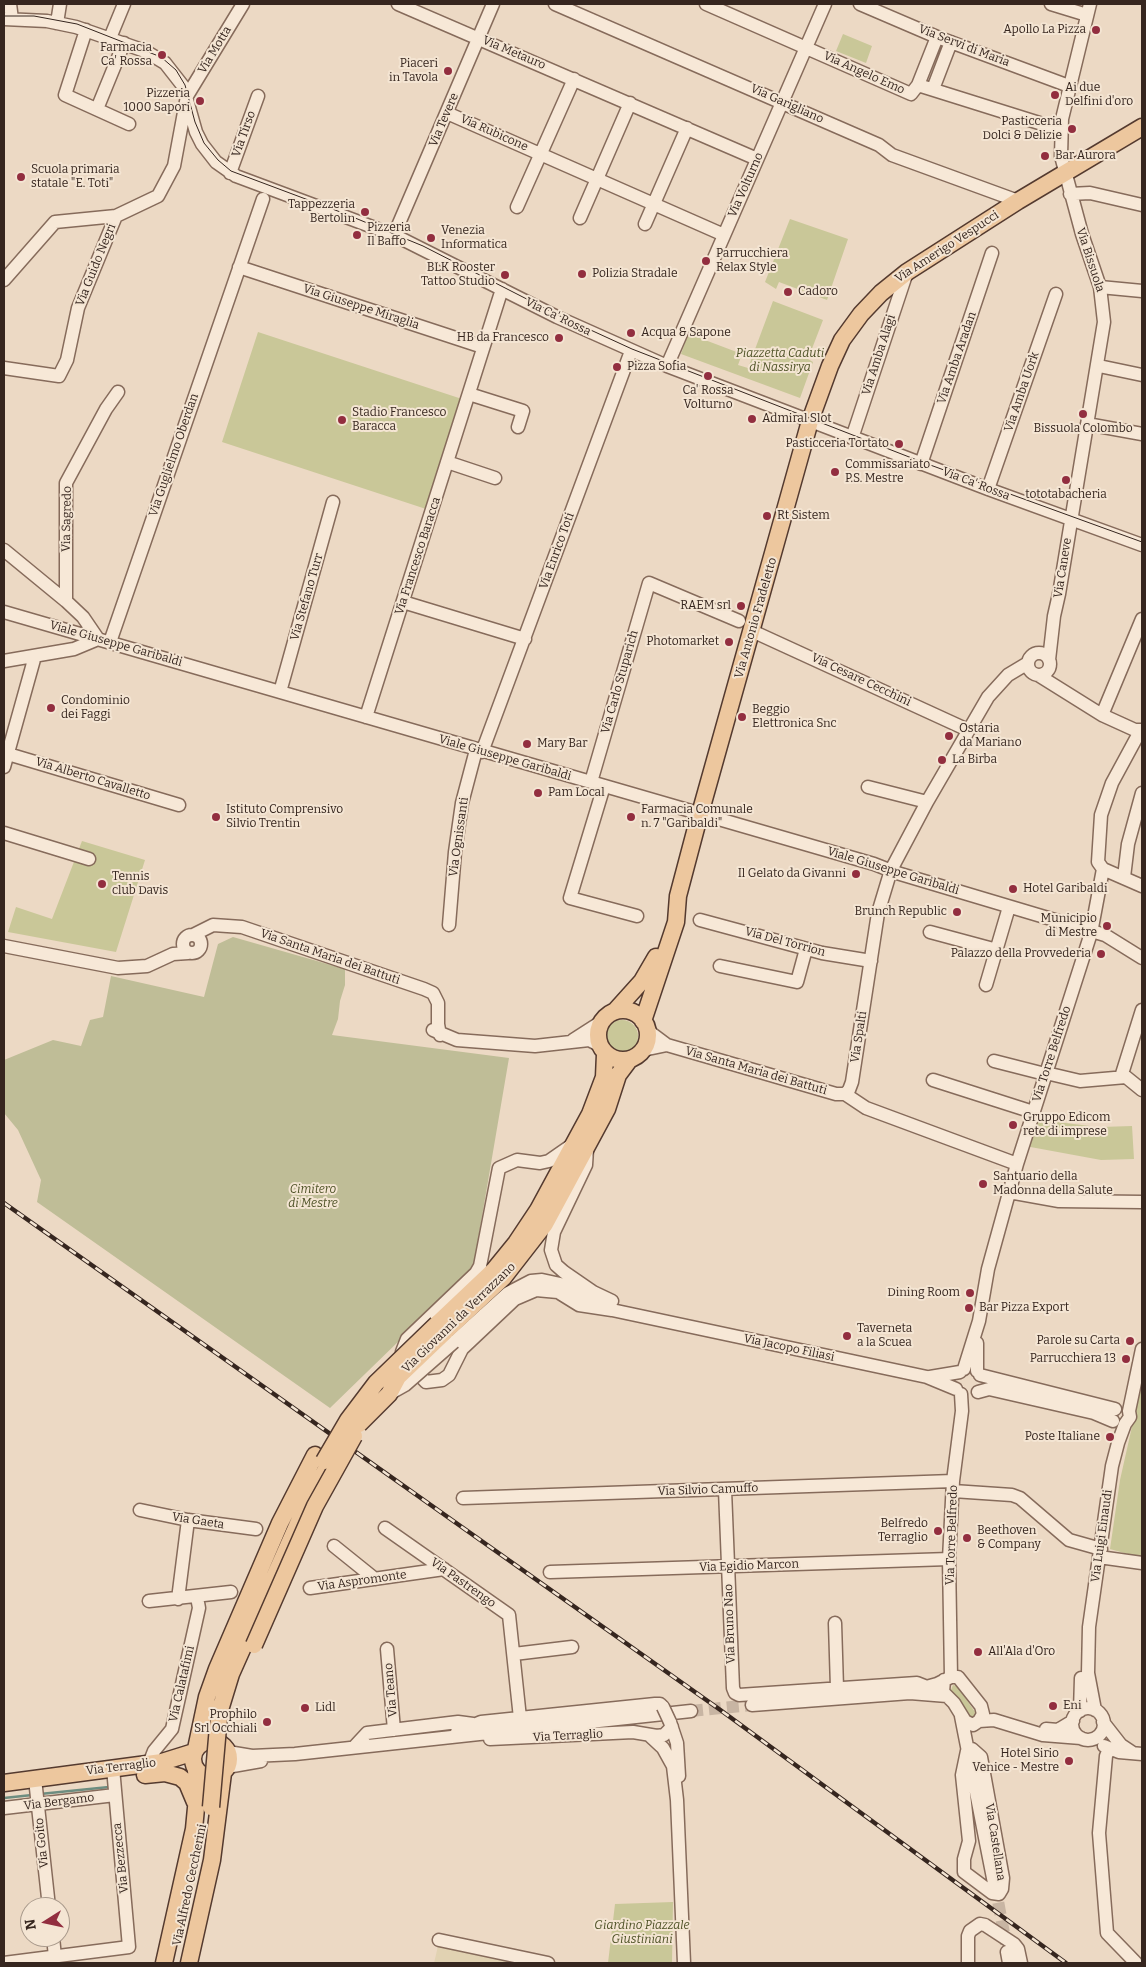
<!DOCTYPE html>
<html>
<head>
<meta charset="utf-8">
<style>
	body { margin:0 }
	#map { position:relative; width:1146px; height:1967px; overflow:hidden; background:#ecd9c4; font-family:Bitter,serif }
	canvas { display:block }
	.frame { position:absolute; inset:0; border:5px solid #36261f; pointer-events:none }
	.north { position:absolute; left:20px; top:1897px; width:50px; height:50px; box-sizing:border-box; background:#f4e5d3; border:1px solid #a8998b; border-radius:50%; rotate:260deg; font-size:14px; font-weight:700; line-height:20px; text-align:center; color:#36261f }
	.north::after { content:''; display:block; margin:auto; width:18px; height:22px; background:#922e3f; clip-path:polygon(50% 0,100% 100%,50% 72%,0 100%) }
</style>
</head>
<body>
<div id="map">
<canvas width="1146" height="1967"></canvas>
<div class="frame"></div>
<div class="north">N</div>
</div>
<script>
const ctx = document.querySelector('canvas').getContext('2d');
ctx.lineJoin = 'round';
function fillPath(path, color) { ctx.fillStyle = color; ctx.fill(path, 'evenodd'); }
const poly = rows => new Path2D(rows.map(r => 'M' + r).join(''));
function stroke(path, color, width, dash) { ctx.strokeStyle = color; ctx.lineWidth = width; ctx.lineCap = dash ? 'butt' : 'round'; ctx.setLineDash(dash || []); ctx.stroke(path); }
function write(font, color, halo, rows, align = 'center') {
  ctx.font = font + ' Bitter,serif'; ctx.lineWidth = 4; ctx.setLineDash([]); ctx.textBaseline = 'middle'; ctx.strokeStyle = halo; ctx.fillStyle = color; for (const [text, x, y, turn = 0] of rows) {
    ctx.save(); ctx.translate(x, y); ctx.rotate((+turn || 0) * Math.PI / 180); ctx.textAlign = isNaN(turn) ? turn : align; if (halo) ctx.strokeText(text, 0, 0); ctx.fillText(text, 0, 0); ctx.restore();
  }
}
const farmland = poly([
	[438,1946,518,1963,434,1963]
]);
const green = poly([
	[843,34,872,46,866,63,836,51],
	[790,219,848,239,827,300,779,282,776,289,765,282],
	[773,301,823,320,808,359,813,362,800,398,681,354,691,326,700,329,697,337,742,354,738,365,748,368],
	[258,332,462,399,426,509,222,442],
	[82,841,145,860,116,952,8,932,16,907,52,919],
	'606 1036a16 16 0 1 1 32 0a16 16 0 1 1-32 0Z',
	[1033,1119,1090,1126,1090,1132,1101,1133,1101,1127,1132,1126,1134,1159,1101,1160,1025,1146],
	[1140,1391,1142,1391,1142,1558,1110,1549,1120,1480],
	[953,1685,957,1686,975,1712,974,1717,970,1716,951,1690],
	[673,1902,672,1963,608,1963,615,1904]
]);
const cemetery = poly([
	[233,937,345,969,345,985,340,1001,338,1019,332,1035,509,1058,473,1269,330,1408,37,1202,41,1180,18,1130,4,1113,4,1060,53,1040,81,1046,90,1020,103,1017,111,976,204,997,218,944]
]);
const stream = poly([
	[40,1794,109,1787],
	[4,1798,32,1795]
]);
const minorTunnel = poly([
	[691,1711,752,1705],
	[995,1885,1006,1944]
]);
const minor = poly([
	[10,4,12,19],
	[398,4,757,159],
	[555,4,879,145,892,155,1018,201],
	[706,4,911,94,918,85,937,37],
	[860,4,937,37,1069,86],
	[1051,4,1087,15],
	[4,19,47,21,76,27,145,51,165,63,183,86,196,132,202,144,216,162,236,176,394,235,557,317,667,366,988,489,1142,545],
	[57,23,60,4],
	[86,30,65,95,129,124],
	[110,38,124,4],
	[918,85,1052,127],
	[933,89,951,42],
	[97,109,124,43],
	[447,113,724,235],
	[230,173,258,96],
	[1070,194,1090,193,1142,205],
	[517,207,574,79],
	[580,218,630,103],
	[645,224,687,128],
	[394,235,493,4],
	[239,267,483,347],
	[4,280,55,222,116,216,158,196,174,166,187,96,243,4],
	[1100,287,1142,291],
	[667,366,825,4],
	[1099,366,1142,375],
	[4,368,59,376,67,360,78,308,116,216],
	[469,394,523,411,518,427],
	[1087,424,1142,434],
	[852,438,907,272],
	[447,462,495,478],
	[921,464,992,253],
	[988,489,1056,294],
	[4,550,66,601,83,617,98,639,74,649,4,661],
	[66,601,66,483,106,409,118,392],
	[403,602,525,639],
	[4,612,874,864,897,873,1105,935,1142,958],
	[752,631,968,730],
	[110,642,263,199],
	'1028 664a11 11 0 1 1 22 0a11 11 0 1 1-22 0Z',
	[1049,660,1054,616,1059,594,1104,322,1100,287,1082,234,1061,156,1062,119,1090,4],
	[1038,675,1102,715,1135,730,1142,730],
	[280,692,333,502],
	[1102,715,1142,619],
	[366,717,502,289],
	[482,752,631,351],
	[8,754,179,805],
	[4,767,35,656],
	[591,782,649,583,739,621],
	[604,786,570,898,637,916],
	[868,787,927,802],
	[4,833,89,859],
	[1103,869,1098,862,1101,815,1112,783,1138,735],
	[1103,869,1142,886],
	[1124,877,1128,844,1142,793],
	[700,920,822,953,871,961],
	[449,925,455,852,462,803,476,750],
	[930,932,997,950],
	'183 944a9 9 0 1 1 18 0a9 9 0 1 1-18 0Z',
	[193,935,213,925,242,927,424,989,433,993,438,1003,438,1024,440,1035],
	[4,946,118,968,147,966,173,954,188,953],
	[720,966,797,982,806,949],
	[986,985,1009,907],
	[433,1030,457,1040,535,1046,589,1040,599,1045],
	[647,1030,667,1045,836,1094,845,1094],
	[573,1040,601,1022],
	[643,1050,667,1045],
	[994,1061,1045,1074],
	[1046,1073,1080,1081,1126,1077,1142,1090],
	[1121,1077,1142,1010],
	[933,1080,1033,1112],
	[845,1094,849,1090,852,1082,878,913,891,870,927,802,988,697,1008,675,1028,663],
	[845,1094,866,1108,1017,1164],
	[572,1145,549,1161,540,1163,517,1160,499,1168,480,1266,476,1273,407,1339,402,1352,403,1358,426,1382,442,1380,449,1375,462,1349,515,1299,536,1290,558,1292,579,1305,612,1310],
	[587,1149,586,1165,554,1232,551,1250,556,1265,564,1272,593,1292,612,1301],
	[1009,1192,1059,1201,1142,1202],
	[454,1342,508,1293,531,1281,542,1280,565,1285,590,1301,612,1310,927,1377,956,1389],
	[964,1369,979,1321,988,1269,1017,1164,1091,933,1103,869],
	[977,1371,977,1343],
	[980,1375,1115,1409],
	[930,1377,960,1372],
	[978,1392,989,1389,1094,1413,1113,1421],
	[725,1490,733,1688,735,1693,739,1695,917,1683,927,1687],
	[953,1491,1012,1495,1020,1498,1069,1540,1101,1549],
	[463,1498,953,1481],
	[140,1510,188,1520,256,1529],
	[385,1528,509,1615,520,1718],
	[334,1546,375,1579],
	[1099,1557,1142,1563],
	[550,1572,949,1559],
	[310,1588,444,1569],
	[178,1599,188,1520],
	[149,1601,231,1592],
	[835,1623,837,1688],
	[387,1649,394,1730],
	[514,1654,572,1647],
	[951,1677,949,1559,953,1481,962,1411,961,1394],
	[919,1689,937,1684,951,1677,958,1677,981,1706,983,1714,979,1721,973,1725,965,1721,954,1703,943,1692,944,1680],
	[752,1705,910,1693,947,1696],
	'1072 1724a16 16 0 1 1 32 0a16 16 0 1 1-32 0Z',
	[1095,1710,1088,1673,1089,1627,1112,1466,1118,1443,1125,1424,1130,1417,1129,1411,1142,1349],
	[1080,1711,1081,1678],
	[961,1716,994,1883],
	[979,1721,994,1720,1043,1735,1081,1738],
	[670,1722,677,1743,679,1776],
	[1103,1722,1121,1745,1133,1753],
	[1046,1729,1058,1730,1073,1721],
	[457,1732,481,1722,655,1704,660,1704,663,1707],
	[649,1735,663,1748,673,1766,677,1800,684,1963],
	[490,1739,633,1732,657,1736,664,1735,672,1727],
	[1104,1746,1119,1752,1142,1754],
	[354,1747,367,1733,458,1722,473,1724],
	[1109,1749,1106,1756,1099,1833,1107,1933,1136,1963],
	[967,1751,962,1775,969,1841,964,1859,964,1872,992,1893,999,1894,1002,1889,1003,1878,981,1757,972,1749],
	[228,1752,252,1756,295,1754,691,1711],
	[149,1764,154,1751,172,1729,199,1608,197,1597],
	[227,1767,261,1761],
	[35,1779,49,1907],
	[4,1808,115,1795],
	[53,1937,55,1957],
	[439,1940,548,1963],
	[1007,1952,1009,1963],
	[4,1963,129,1947,113,1768],
	[968,1963,968,1936,970,1931,980,1924,985,1925,1014,1944,1018,1949,1021,1963]
]);
const major = poly([
	'598 1035a25 25 0 1 1 50 0a25 25 0 1 1-50 0Z',
	[615,1011,642,981,656,957],
	[643,1021,676,922,678,896,696,828,810,421,830,366,842,340,861,314,881,293,907,272,1018,201,1142,127],
	[437,1324,494,1270,516,1243,538,1210,590,1114,604,1077,605,1054],
	[445,1332,503,1278,545,1224,607,1109,618,1075,630,1059],
	[218,1727,220,1710,231,1674,308,1501,329,1464],
	'193 1759a18 18 0 1 1 36 0a18 18 0 1 1-36 0Z',
	[196,1749,207,1697,217,1669,280,1523,315,1455],
	[145,1775,165,1773,180,1777,187,1783,195,1802],
	[4,1783,162,1762,194,1752],
	[164,1963,194,1829,198,1787,196,1771],
	[189,1963,212,1860,223,1773]
]);
const tram = poly([
	[4,16,34,16,77,24,161,57,176,70,185,85,195,122,204,143,218,160,231,171,343,213,423,246,558,315,632,349,922,462,1142,542]
]);
const rail = poly([
	[4,1203,719,1709,1066,1963]
]);
const minorBridge = poly([
	[389,1394,405,1385,454,1342],
	[663,1707,670,1722]
]);
const majorBridge = poly([
	[359,1424,389,1394,398,1377,445,1332],
	[324,1461,348,1420,376,1383,437,1324],
	[254,1645,315,1506,354,1436],
	[211,1807,218,1727]
]);
const markers = [
	[1096,30,5,"#922e3f"],
	[162,55,5,"#922e3f"],
	[448,71,5,"#922e3f"],
	[1055,95,5,"#922e3f"],
	[200,101,5,"#922e3f"],
	[1072,129,5,"#922e3f"],
	[1045,156,5,"#922e3f"],
	[21,177,5,"#922e3f"],
	[365,212,5,"#922e3f"],
	[357,235,5,"#922e3f"],
	[431,238,5,"#922e3f"],
	[706,261,5,"#922e3f"],
	[582,274,5,"#922e3f"],
	[505,275,5,"#922e3f"],
	[788,292,5,"#922e3f"],
	[631,333,5,"#922e3f"],
	[559,338,5,"#922e3f"],
	[617,367,5,"#922e3f"],
	[708,376,5,"#922e3f"],
	[1083,414,5,"#922e3f"],
	[752,419,5,"#922e3f"],
	[342,420,5,"#922e3f"],
	[899,444,5,"#922e3f"],
	[835,472,5,"#922e3f"],
	[1066,480,5,"#922e3f"],
	[767,516,5,"#922e3f"],
	[741,606,5,"#922e3f"],
	[729,642,5,"#922e3f"],
	[51,708,5,"#922e3f"],
	[742,717,5,"#922e3f"],
	[949,736,5,"#922e3f"],
	[527,744,5,"#922e3f"],
	[942,760,5,"#922e3f"],
	[538,793,5,"#922e3f"],
	[216,817,5,"#922e3f"],
	[631,817,5,"#922e3f"],
	[856,874,5,"#922e3f"],
	[102,884,5,"#922e3f"],
	[1013,889,5,"#922e3f"],
	[957,912,5,"#922e3f"],
	[1107,926,5,"#922e3f"],
	[1101,954,5,"#922e3f"],
	[1013,1125,5,"#922e3f"],
	[983,1184,5,"#922e3f"],
	[970,1293,5,"#922e3f"],
	[969,1308,5,"#922e3f"],
	[847,1336,5,"#922e3f"],
	[1130,1341,5,"#922e3f"],
	[1126,1359,5,"#922e3f"],
	[1110,1437,5,"#922e3f"],
	[938,1531,5,"#922e3f"],
	[967,1538,5,"#922e3f"],
	[978,1652,5,"#922e3f"],
	[1053,1706,5,"#922e3f"],
	[305,1708,5,"#922e3f"],
	[267,1722,5,"#922e3f"],
	[1069,1761,5,"#922e3f"]
];
const poiNames = [
	["Apollo La Pizza",1086,30,"right"],
	["Farmacia",152,48,"right"],
	["Ca' Rossa",152,62,"right"],
	["Piaceri",438,64,"right"],
	["in Tavola",438,78,"right"],
	["Ai due",1065,88],
	["Delfini d'oro",1065,102],
	["Pizzeria",190,94,"right"],
	["1000 Sapori",190,108,"right"],
	["Pasticceria",1062,122,"right"],
	["Dolci & Delizie",1062,136,"right"],
	["Bar Aurora",1055,156],
	["Scuola primaria",31,170],
	["statale \"E. Toti\"",31,184],
	["Tappezzeria",355,205,"right"],
	["Bertolin",355,219,"right"],
	["Pizzeria",367,228],
	["Il Baffo",367,242],
	["Venezia",441,231],
	["Informatica",441,245],
	["Parrucchiera",716,254],
	["Relax Style",716,268],
	["BLK Rooster",495,268,"right"],
	["Tattoo Studio",495,282,"right"],
	["Polizia Stradale",592,274],
	["Cadoro",798,292],
	["Acqua & Sapone",641,333],
	["HB da Francesco",549,338,"right"],
	["Pizza Sofia",627,367],
	["Ca' Rossa",708,391,"center"],
	["Volturno",708,405,"center"],
	["Stadio Francesco",352,413],
	["Baracca",352,427],
	["Admiral Slot",762,419],
	["Bissuola Colombo",1083,429,"center"],
	["Pasticceria Tortato",889,444,"right"],
	["Commissariato",845,465],
	["P.S. Mestre",845,479],
	["tototabacheria",1066,495,"center"],
	["Rt Sistem",777,516],
	["RAEM srl",731,606,"right"],
	["Photomarket",719,642,"right"],
	["Condominio",61,701],
	["dei Faggi",61,715],
	["Beggio",752,710],
	["Elettronica Snc",752,724],
	["Ostaria",959,729],
	["da Mariano",959,743],
	["Mary Bar",537,744],
	["La Birba",952,760],
	["Pam Local",548,793],
	["Istituto Comprensivo",226,810],
	["Silvio Trentin",226,824],
	["Farmacia Comunale",641,810],
	["n. 7 \"Garibaldi\"",641,824],
	["Il Gelato da Givanni",846,874,"right"],
	["Tennis",112,877],
	["club Davis",112,891],
	["Hotel Garibaldi",1023,889],
	["Brunch Republic",947,912,"right"],
	["Municipio",1097,919,"right"],
	["di Mestre",1097,933,"right"],
	["Palazzo della Provvederia",1091,954,"right"],
	["Gruppo Edicom",1023,1118],
	["rete di imprese",1023,1132],
	["Santuario della",993,1177],
	["Madonna della Salute",993,1191],
	["Dining Room",960,1293,"right"],
	["Bar Pizza Export",979,1308],
	["Taverneta",857,1329],
	["a la Scuea",857,1343],
	["Parole su Carta",1120,1341,"right"],
	["Parrucchiera 13",1116,1359,"right"],
	["Poste Italiane",1100,1437,"right"],
	["Belfredo",928,1524,"right"],
	["Terraglio",928,1538,"right"],
	["Beethoven",977,1531],
	["& Company",977,1545],
	["All'Ala d'Oro",988,1652],
	["Eni",1063,1706],
	["Lidl",315,1708],
	["Prophilo",257,1715,"right"],
	["Srl Occhiali",257,1729,"right"],
	["Hotel Sirio",1059,1754,"right"],
	["Venice - Mestre",1059,1768,"right"]
];
const streetNames = [
	["Via Servi di Maria",964,46,21],
	["Via Motta",215,50,-59],
	["Via Metauro",514,53,23],
	["Via Angelo Emo",864,73,24],
	["Via Garigliano",787,104,24],
	["Via Tevere",444,120,-67],
	["Via Rubicone",494,133,24],
	["Via Tirso",244,134,-70],
	["Via Volturno",746,185,-66],
	["Via Amerigo Vespucci",947,247,-33],
	["Via Bissuola",1090,260,72],
	["Via Guido Negri",96,265,-68],
	["Via Giuseppe Miraglia",361,307,18],
	["Via Ca' Rossa",558,317,26],
	["Via Amba Alagi",879,355,-72],
	["Via Amba Aradan",957,358,-71],
	["Via Amba Uork",1022,392,-71],
	["Via Guglielmo Oberdan",174,455,-71],
	["Via Ca' Rossa",976,484,21],
	["Via Sagredo",67,519,-89],
	["Via Enrico Toti",557,551,-70],
	["Via Francesco Baracca",418,556,-72],
	["Via Caneve",1063,568,-81],
	["Via Stefano Turr",307,597,-74],
	["Via Antonio Fradeletto",756,618,-74],
	["Viale Giuseppe Garibaldi",116,644,16],
	["Via Cesare Cecchini",861,680,25],
	["Via Carlo Stuparich",620,682,-74],
	["Viale Giuseppe Garibaldi",505,758,16],
	["Via Alberto Cavalletto",93,779,17],
	["Via Ognissanti",459,837,-82],
	["Viale Giuseppe Garibaldi",893,871,17],
	["Via Del Torrion",785,942,15],
	["Via Santa Maria dei Battuti",330,957,19],
	["Via Spalti",859,1037,-81],
	["Via Torre Belfredo",1052,1054,-72],
	["Via Santa Maria dei Battuti",756,1071,16],
	["Via Giovanni da Verrazzano",459,1318,-44],
	["Via Jacopo Filiasi",789,1348,12],
	["Via Silvio Camuffo",708,1490,-2],
	["Via Gaeta",198,1521,9],
	["Via Torre Belfredo",952,1535,-88],
	["Via Luigi Einaudi",1102,1536,-82],
	["Via Egidio Marcon",749,1566,-2],
	["Via Aspromonte",362,1581,-8],
	["Via Pastrengo",463,1583,35],
	["Via Bruno Nao",730,1624,-92],
	["Via Calatafimi",182,1684,-77],
	["Via Teano",391,1690,-95],
	["Via Terraglio",568,1736,-3],
	["Via Terraglio",121,1767,-7],
	["Via Bergamo",59,1802,-7],
	["Via Castellana",995,1842,81],
	["Via Goito",42,1843,-96],
	["Via Bezzecca",121,1858,-96],
	["Via Alfredo Ceccherini",190,1885,-78]
];
const parkNames = [
	["Piazzetta Caduti",780,354],
	["di Nassirya",780,368],
	["Cimitero",313,1190],
	["di Mestre",313,1204],
	["Giardino Piazzale",642,1926],
	["Giustiniani",642,1940]
];
fillPath(farmland, '#e1d2b2');
fillPath(green, '#c9c798');
fillPath(cemetery, '#bfbd97');
stroke(stream, '#6d8d80', 2.5);
stroke(minorTunnel, '#c8b5a3', 12, [12, 6]);
stroke(minor, '#866b5b', 15);
stroke(major, '#543a2f', 19);
stroke(minor, '#f7e8d7', 12);
stroke(major, '#edc79e', 16);
stroke(tram, '#36261f', 1);
stroke(rail, '#36261f', 4.5);
stroke(rail, '#f4e5d3', 2.5, [8]);
stroke(minorBridge, '#866b5b', 15, []);
stroke(majorBridge, '#543a2f', 19, []);
stroke(minorBridge, '#f7e8d7', 12);
stroke(majorBridge, '#edc79e', 16);
for (const [x, y, r, color] of markers) { const dot = new Path2D(); dot.arc(x, y, r, 0, 2 * Math.PI); ctx.fillStyle = color; ctx.fill(dot); stroke(dot, '#f4e5d3', 2); }
write('12px', '#36261f', '#f4e5d3', poiNames, 'left');
write('12px', '#36261f', '#f4e5d3', streetNames);
write('italic 12px', '#4e5226', '#f4e5d3', parkNames);
</script>
</body>
</html>
